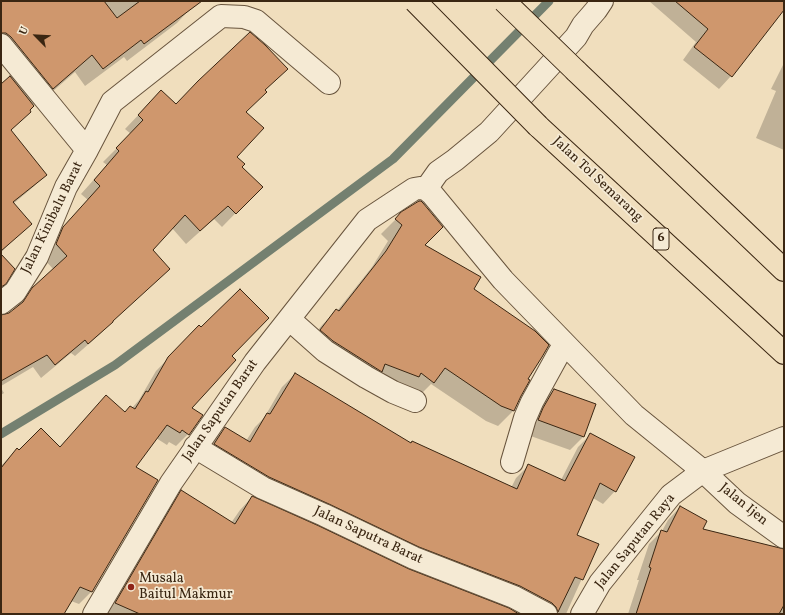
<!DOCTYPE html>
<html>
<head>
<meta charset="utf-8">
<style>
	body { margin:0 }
	#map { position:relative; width:785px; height:615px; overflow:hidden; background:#f0debd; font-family:Vollkorn,serif }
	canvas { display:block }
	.frame { position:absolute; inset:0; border:2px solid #3a2612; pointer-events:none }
	.north { position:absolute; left:16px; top:16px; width:40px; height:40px; -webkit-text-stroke:3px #f5ead4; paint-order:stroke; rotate:294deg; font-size:11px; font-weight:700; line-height:16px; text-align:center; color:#3a2612 }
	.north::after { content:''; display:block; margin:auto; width:14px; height:18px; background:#3a2612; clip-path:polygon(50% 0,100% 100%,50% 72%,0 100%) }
</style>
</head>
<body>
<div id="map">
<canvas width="785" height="615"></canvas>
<div class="frame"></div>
<div class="north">U</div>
</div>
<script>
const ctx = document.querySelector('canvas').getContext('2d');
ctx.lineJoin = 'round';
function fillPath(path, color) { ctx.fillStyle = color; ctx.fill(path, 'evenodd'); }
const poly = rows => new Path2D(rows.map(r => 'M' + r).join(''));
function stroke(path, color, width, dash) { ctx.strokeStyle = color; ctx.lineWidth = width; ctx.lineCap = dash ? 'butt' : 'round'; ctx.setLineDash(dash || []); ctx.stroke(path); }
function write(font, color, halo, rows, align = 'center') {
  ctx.font = font + ' Vollkorn,serif'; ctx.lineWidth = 3.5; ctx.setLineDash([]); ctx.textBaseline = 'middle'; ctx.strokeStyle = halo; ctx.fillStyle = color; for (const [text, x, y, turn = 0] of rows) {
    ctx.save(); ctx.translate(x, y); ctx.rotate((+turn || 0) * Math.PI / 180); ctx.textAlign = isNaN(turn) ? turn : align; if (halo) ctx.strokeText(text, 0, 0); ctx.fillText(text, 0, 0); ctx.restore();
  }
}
const shadow = poly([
	[1,1,191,1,194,5,177,23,127,61,124,57,85,86,75,72,36,106,34,104,29,110,30,112,10,131,46,175,32,188,13,204,30,224,1,252,1,85,11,76,1,64],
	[649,1,784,1,784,8,731,76,719,89,683,60,696,42],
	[784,63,784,150,756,138,776,91,771,89],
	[264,90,245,112,236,157,241,167,261,187,222,227,214,219,186,244,172,228,151,250,113,321,99,335,75,356,71,353,41,378,33,367,1,386,1,316,9,314,14,310,19,302,54,270,43,258,50,242,88,200,81,194,107,165,103,162,131,134,125,129,148,105,176,105],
	[402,213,423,245,473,289,526,380,513,411,498,426,486,421,431,384,418,397,306,345,322,325,336,311,337,311,372,267,388,241,381,234],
	[187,339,230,356,190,408,188,434,176,446,169,442,167,445,156,438,135,468,157,481,91,592,79,604,71,601,63,614,1,614,1,466,17,449,19,451,59,448,94,409,106,396,124,413,130,407,132,408,139,400,156,371],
	[295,374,411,444,511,488,516,478,528,466,561,480,578,447,591,434,615,491,603,504,593,498,576,536,597,545,566,614,537,614,202,457,212,441,225,429,246,441,255,427,264,418,282,387],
	[1,388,4,393,1,395],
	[554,390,583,437,570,450,525,434,540,404],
	[181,492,231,523,240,510,252,497,408,570,517,614,104,614,169,504],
	[680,507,702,529,784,550,784,614,628,614,639,580,637,580,649,544,662,531,668,520]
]);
const stream = poly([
	[1,434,115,365,393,159,549,1]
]);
const building = poly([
	[1,1,104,1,117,18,140,1,202,1,144,44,141,40,103,69,92,55,53,89,11,37,6,33,1,33,1,1],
	[675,1,784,1,784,10,732,77,694,47,708,29,675,1],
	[250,32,265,45,288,69,265,90,267,92,246,112,264,128,237,157,245,164,242,167,263,187,236,214,228,206,200,231,185,215,153,250,170,269,113,321,113,322,88,344,85,340,55,365,47,355,1,381,1,315,9,313,23,302,32,288,67,256,56,244,63,227,100,186,94,180,119,151,116,148,143,120,138,115,161,90,176,104,198,81,250,32],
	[10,76,34,106,30,110,31,112,11,130,47,175,13,202,32,224,1,251,1,84,10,76],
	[419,201,421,201,423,203,443,227,425,245,481,277,474,289,535,331,549,345,542,357,528,379,530,380,521,396,514,411,501,406,445,368,434,383,421,373,419,377,385,364,382,372,333,341,320,330,336,309,339,311,386,251,402,225,395,219,401,212,419,201],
	[1,254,15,269,6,284,1,287,1,254],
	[240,289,269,318,232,356,236,360,192,408,203,415,189,435,182,430,180,433,167,425,136,467,158,480,92,592,80,587,64,614,1,614,1,468,17,448,19,450,41,428,60,447,106,395,125,412,130,406,135,409,146,391,148,392,168,357,199,325,201,327,240,289],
	[295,373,411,443,412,441,517,489,528,464,565,481,590,433,635,457,616,492,600,483,577,535,599,544,583,580,575,577,558,612,556,607,552,603,520,586,419,547,329,504,269,477,214,444,225,427,250,442,267,413,270,414,295,373],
	[554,389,596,404,584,437,538,420,543,408,554,389],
	[181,490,235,524,252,496,319,526,409,569,509,608,519,614,140,614,115,603,181,490],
	[680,506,707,521,703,529,784,549,784,605,779,614,636,614,651,568,649,567,661,530,667,532,680,506]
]);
const street = poly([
	[1,45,87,150],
	[426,189,438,172,455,160,489,132,576,37,583,25,596,10,602,1],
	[1,303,15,292,37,257,66,187,87,150,112,102,221,16,244,17,256,21,329,83],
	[289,319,325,351,366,377,393,392,415,401],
	[195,447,263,488,324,515,414,558,514,597,546,614],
	[512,462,525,418,532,402,559,353,565,344],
	[94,614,171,483,255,362,367,220,414,189,420,188,426,189,432,194,503,280,634,415,703,471,737,503,784,537],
	[582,614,600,583,671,495,703,471,784,438]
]);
const highway = poly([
	[576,71,784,270],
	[538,126,784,353]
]);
const highwayBridge = poly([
	[415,1,538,126],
	[504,1,576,71]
]);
const markers = [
	[131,587,4,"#8f2418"]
];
const shields = [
	[661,239,16]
];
const shieldNames = [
	["6",661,239]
];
const streetNames = [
	["Jalan Tol Semarang",597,180,43],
	["Jalan Kinibalu Barat",53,218,-64],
	["Jalan Saputan Barat",221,411,-55],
	["Jalan Ijen",743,505,39],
	["Jalan Saputra Barat",368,536,25],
	["Jalan Saputan Raya",636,542,-51]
];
const poiNames = [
	["Musala",139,579],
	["Baitul Makmur",139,595]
];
fillPath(shadow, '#0003');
stroke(stream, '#748070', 9);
fillPath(building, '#cf976d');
stroke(building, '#3a2612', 1);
stroke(street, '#68543d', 24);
stroke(highway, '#3a2612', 24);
stroke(street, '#f5ead4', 22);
stroke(highway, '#f0debd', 22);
stroke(highwayBridge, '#3a2612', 24, []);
stroke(highwayBridge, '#f0debd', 22);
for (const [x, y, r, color] of markers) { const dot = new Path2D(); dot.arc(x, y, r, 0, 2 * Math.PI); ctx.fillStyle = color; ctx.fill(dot); stroke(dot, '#f5ead4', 1.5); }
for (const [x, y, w] of shields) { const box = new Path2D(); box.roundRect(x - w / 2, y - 11, w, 22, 3); ctx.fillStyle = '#f5ead4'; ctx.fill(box); stroke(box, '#3a2612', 1); }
write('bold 13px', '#3a2612', null, shieldNames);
write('14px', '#3a2612', '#f5ead4', streetNames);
write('14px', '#3a2612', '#f5ead4', poiNames, 'left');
</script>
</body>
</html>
